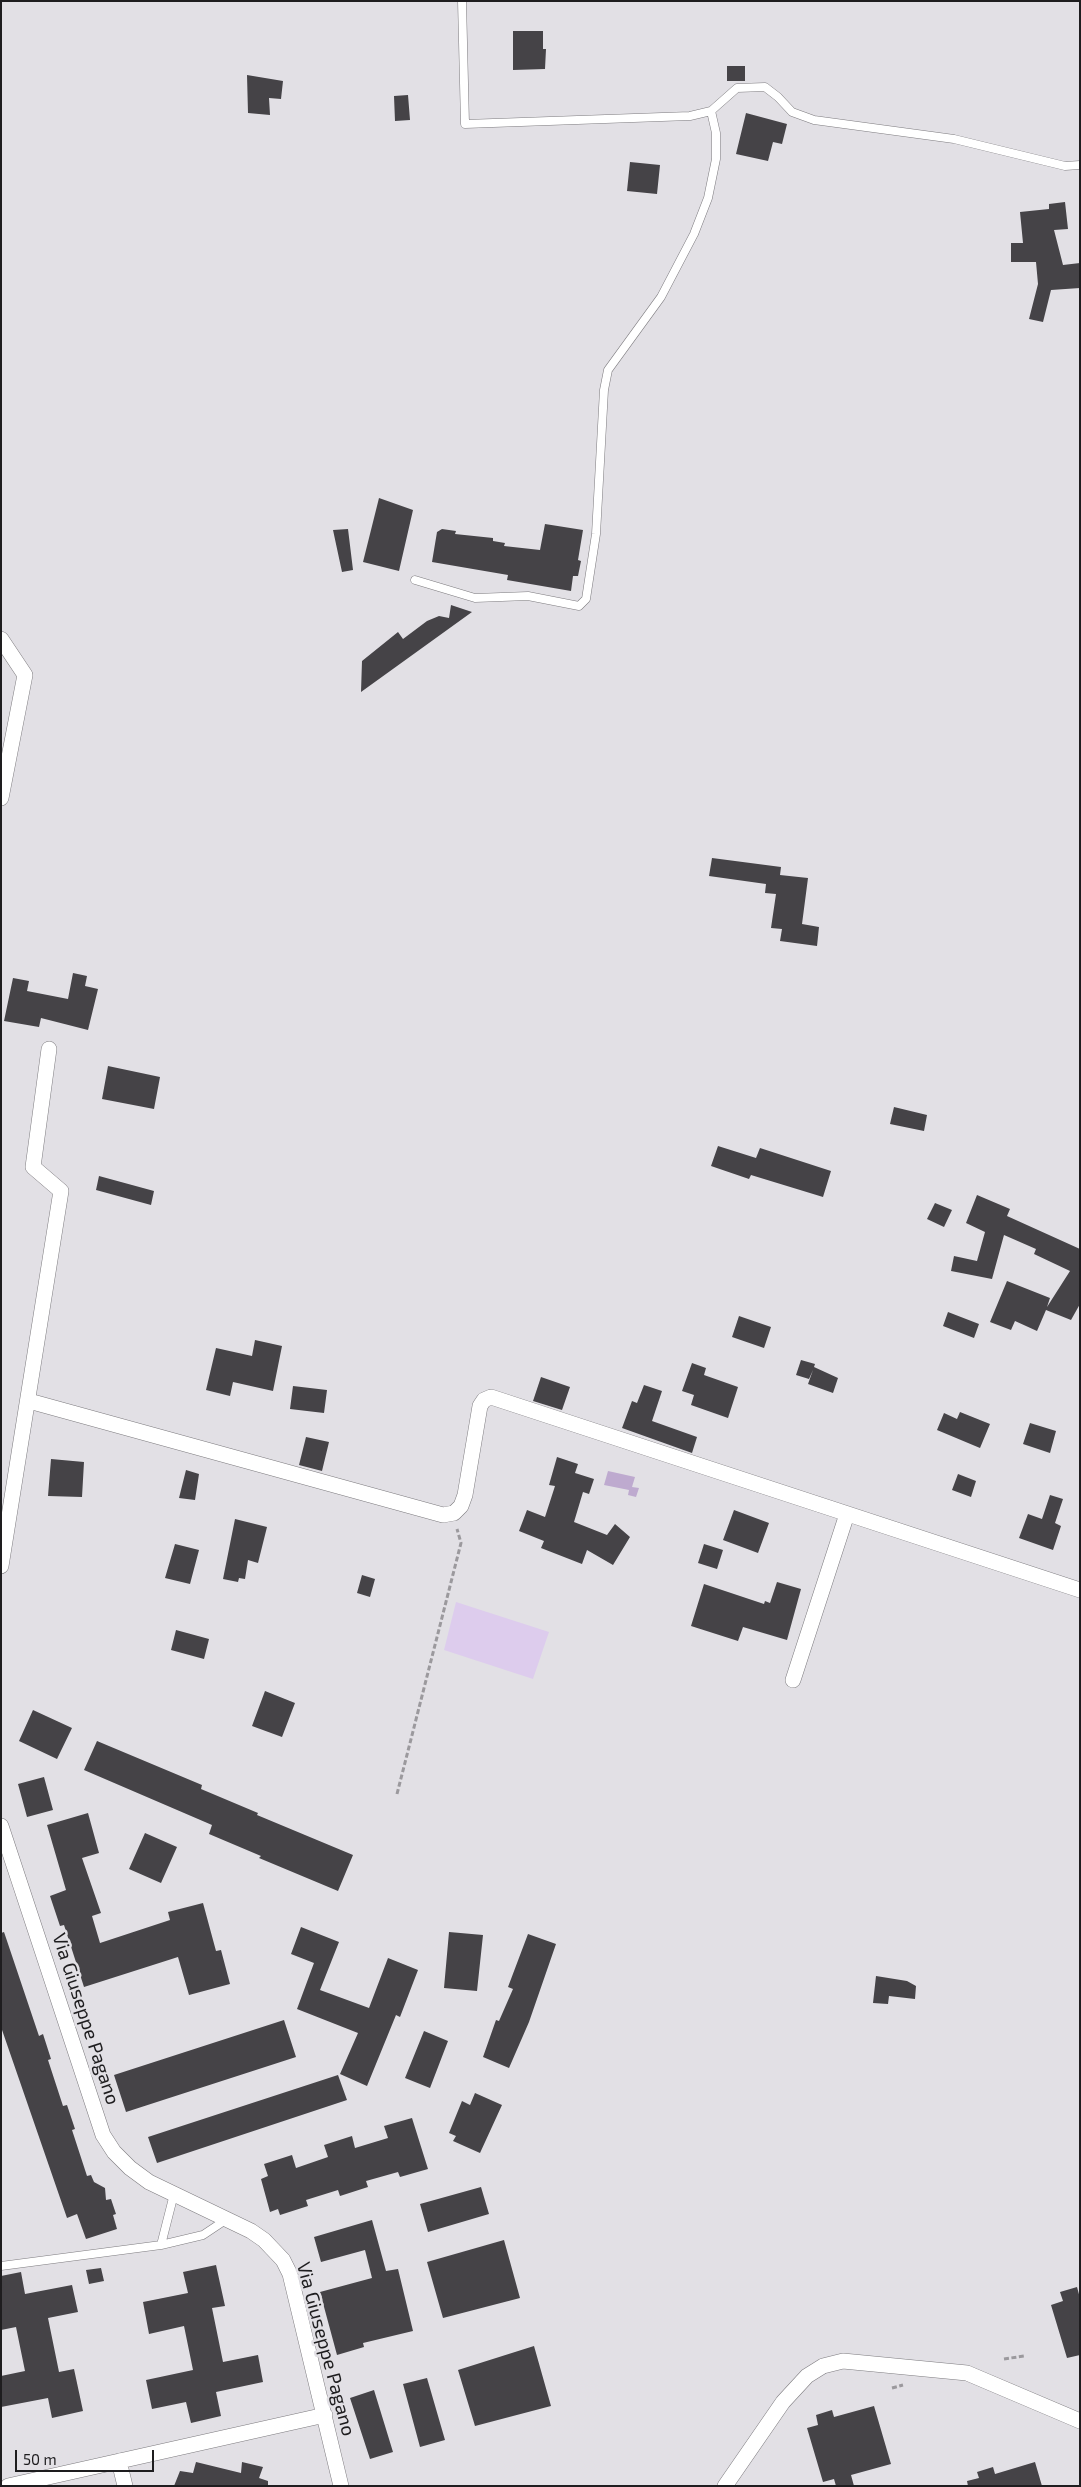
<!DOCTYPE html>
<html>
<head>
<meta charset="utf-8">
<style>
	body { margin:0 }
	#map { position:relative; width:1081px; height:2487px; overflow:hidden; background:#e2e0e5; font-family:"Exo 2",sans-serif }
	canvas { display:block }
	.frame { position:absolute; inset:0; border:2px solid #1e1d1f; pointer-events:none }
	.scale { position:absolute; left:15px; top:2450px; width:139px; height:22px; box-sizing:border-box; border:2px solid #1e1d1f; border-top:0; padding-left:6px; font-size:15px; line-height:18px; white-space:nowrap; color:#1e1d1f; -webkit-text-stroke:4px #e2e0e5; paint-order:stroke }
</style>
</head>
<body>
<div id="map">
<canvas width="1081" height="2487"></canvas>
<div class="frame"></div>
<div class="scale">50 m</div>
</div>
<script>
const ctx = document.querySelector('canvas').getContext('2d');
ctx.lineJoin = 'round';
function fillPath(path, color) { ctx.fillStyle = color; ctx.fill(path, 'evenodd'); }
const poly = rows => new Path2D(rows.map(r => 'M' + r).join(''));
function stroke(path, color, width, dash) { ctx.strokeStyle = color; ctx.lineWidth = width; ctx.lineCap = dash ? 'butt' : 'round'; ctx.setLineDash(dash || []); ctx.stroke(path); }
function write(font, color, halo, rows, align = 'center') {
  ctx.font = font + ' "Exo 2",sans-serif'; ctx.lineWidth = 5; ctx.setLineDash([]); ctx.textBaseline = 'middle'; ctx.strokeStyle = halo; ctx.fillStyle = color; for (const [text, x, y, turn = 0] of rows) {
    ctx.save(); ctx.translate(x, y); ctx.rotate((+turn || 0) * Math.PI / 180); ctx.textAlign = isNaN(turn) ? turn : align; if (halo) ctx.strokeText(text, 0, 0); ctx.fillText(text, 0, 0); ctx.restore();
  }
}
const green = poly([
	[456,1602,549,1632,533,1679,444,1650]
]);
const water = poly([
	[608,1471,635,1477,632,1487,639,1488,636,1497,628,1495,629,1490,604,1485]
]);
const building = poly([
	[513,31,543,31,543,49,546,49,545,69,513,70],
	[727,66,745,66,745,81,727,81],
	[247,75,283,81,281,99,269,98,270,115,248,113],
	[408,95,410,120,395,121,394,96],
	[746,113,787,124,782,144,773,142,768,161,736,154],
	[630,162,660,165,657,194,627,191],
	[1065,202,1068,229,1054,230,1063,265,1080,263,1080,288,1051,290,1043,322,1029,319,1038,284,1036,262,1011,262,1011,243,1023,243,1020,212,1049,209,1049,204],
	[379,498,413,510,399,571,363,562],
	[545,524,583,530,578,560,581,561,578,576,573,576,571,591,507,580,508,575,432,562,437,532,442,529,456,531,455,534,493,538,493,541,505,543,504,546,540,550],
	[348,529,353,570,342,572,333,530],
	[451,605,472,612,361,692,362,661,398,632,403,639,427,621,439,616,449,618],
	[712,858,781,867,780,875,808,878,802,924,819,927,817,946,780,941,782,929,771,928,776,894,765,893,766,884,709,876],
	[73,973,87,976,85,986,98,989,88,1030,41,1018,39,1027,4,1021,13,978,29,981,27,991,68,999],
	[108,1066,160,1077,154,1109,102,1099],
	[894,1107,927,1115,924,1131,890,1124],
	[718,1146,756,1158,760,1148,831,1171,823,1197,751,1175,749,1179,711,1166],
	[99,1176,154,1191,151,1205,96,1190],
	[977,1195,1010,1209,1007,1216,1080,1249,1080,1304,1071,1320,1046,1310,1037,1331,1015,1321,1011,1330,990,1322,1007,1281,1050,1298,1047,1307,1070,1271,1034,1254,1036,1249,1004,1235,992,1279,951,1271,954,1256,977,1261,985,1232,966,1223],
	[935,1203,952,1210,944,1227,927,1219],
	[948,1312,979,1324,974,1338,943,1326],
	[739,1316,771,1327,764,1348,732,1337],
	[255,1340,282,1346,273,1391,233,1382,230,1396,206,1390,216,1348,252,1356],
	[801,1360,815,1364,814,1367,838,1378,833,1393,808,1384,813,1370,809,1379,796,1375],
	[692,1363,706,1368,704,1375,738,1387,728,1418,691,1405,694,1395,682,1391],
	[541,1377,570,1387,562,1410,533,1401],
	[644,1385,662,1391,652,1421,697,1437,692,1453,622,1428,632,1401,637,1403],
	[293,1386,327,1390,324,1413,290,1409],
	[960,1412,990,1424,980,1448,937,1430,944,1413,957,1419],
	[1030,1423,1056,1431,1050,1453,1023,1444],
	[306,1437,329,1442,322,1471,299,1465],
	[557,1457,578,1464,575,1473,594,1479,589,1494,583,1492,574,1522,607,1535,615,1524,630,1537,613,1565,587,1550,582,1564,541,1548,544,1541,519,1531,527,1510,545,1517,555,1486,549,1485],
	[51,1459,84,1462,82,1497,48,1496],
	[186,1470,199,1474,195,1500,179,1498],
	[958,1474,976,1481,971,1497,952,1490],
	[1050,1495,1063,1499,1055,1523,1061,1526,1053,1550,1019,1538,1028,1514,1042,1519],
	[734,1510,769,1523,758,1553,723,1540],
	[235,1519,267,1527,258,1563,248,1560,245,1579,239,1578,238,1582,223,1579],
	[175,1544,199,1550,190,1584,165,1578],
	[704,1544,723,1550,717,1569,698,1563],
	[362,1575,375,1579,370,1597,357,1593],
	[777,1582,801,1589,787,1640,743,1627,738,1641,691,1626,704,1584,764,1604,765,1601,770,1603],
	[176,1630,209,1639,204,1659,171,1650],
	[265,1691,295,1703,282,1737,252,1726],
	[33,1710,72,1728,57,1759,19,1741],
	[97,1741,202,1785,201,1789,258,1813,257,1815,353,1855,338,1891,259,1858,261,1856,209,1834,212,1825,84,1770],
	[44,1777,53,1810,27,1817,18,1784],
	[88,1813,99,1853,82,1858,101,1913,92,1916,100,1943,170,1920,168,1912,203,1903,216,1951,221,1950,230,1984,189,1995,178,1957,84,1987,64,1925,60,1926,50,1896,66,1890,47,1825],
	[145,1833,177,1847,161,1883,129,1869],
	[301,1927,339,1942,320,1990,369,2008,388,1958,418,1970,400,2017,396,2015,367,2086,340,2074,358,2033,297,2009,314,1963,291,1954],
	[4,1932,39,2036,43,2034,51,2059,48,2060,63,2106,67,2105,75,2129,72,2130,87,2176,91,2175,94,2182,105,2188,106,2200,111,2199,116,2214,113,2215,117,2229,86,2239,77,2214,67,2218,1,2027,1,1933],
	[449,1932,483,1935,477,1991,444,1988],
	[528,1934,556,1944,529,2022,509,2068,483,2057,496,2020,499,2021,513,1989,508,1987],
	[876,1976,907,1981,916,1986,915,1999,889,1996,888,2004,873,2003],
	[284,2020,296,2057,126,2112,114,2075],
	[424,2031,448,2041,430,2088,405,2078],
	[338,2075,347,2100,157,2163,148,2137],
	[475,2093,502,2105,480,2153,453,2141,456,2136,449,2133,462,2101,470,2105],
	[412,2118,428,2169,400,2177,398,2172,366,2181,368,2187,340,2196,338,2190,306,2200,308,2206,280,2215,278,2209,270,2212,261,2179,268,2176,264,2164,292,2155,296,2168,328,2157,324,2145,352,2136,355,2148,388,2138,384,2126],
	[481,2187,489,2214,428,2232,420,2204],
	[372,2220,386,2271,398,2269,413,2331,363,2343,364,2347,337,2355,320,2292,372,2278,365,2250,321,2262,314,2237],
	[504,2240,520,2298,443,2318,427,2262],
	[216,2265,225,2306,212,2308,223,2362,258,2355,263,2382,216,2392,221,2416,191,2423,186,2402,152,2409,146,2380,193,2370,184,2326,149,2334,143,2302,188,2293,183,2272],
	[101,2268,104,2281,89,2284,86,2270],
	[21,2272,25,2294,72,2285,78,2312,48,2318,59,2372,74,2369,83,2411,52,2418,48,2398,1,2407,1,2376,25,2371,16,2327,1,2330,1,2276],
	[1077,2287,1080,2298,1080,2355,1067,2358,1051,2305,1063,2301,1060,2292],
	[534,2346,551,2406,475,2426,458,2370],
	[427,2378,445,2440,420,2447,403,2384],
	[374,2390,393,2452,370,2459,350,2398],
	[874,2406,891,2464,851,2475,854,2486,836,2486,834,2479,823,2482,807,2428,818,2425,816,2415,832,2410,834,2417],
	[196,2462,241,2473,242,2462,263,2467,259,2478,268,2481,268,2486,174,2486,180,2471,193,2473],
	[1035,2462,1042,2486,968,2486,967,2481,979,2478,977,2472,993,2467,995,2474]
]);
const path = poly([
	[397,1794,461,1543,457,1529],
	[1004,2359,1024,2356],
	[892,2388,903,2385]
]);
const service = poly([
	[462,1,465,124,690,116,711,111,737,88,765,87,778,97,792,112,814,120,954,139,1065,166,1080,165],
	[415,580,475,598,528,596,579,606,586,599,596,534,604,390,608,370,661,297,694,234,708,198,716,159,716,133,711,111],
	[161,2245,174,2194],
	[1,2266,161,2245,203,2235,227,2219]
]);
const minor = poly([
	[1,639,25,675,1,798],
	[29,1401,443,1515,454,1513,461,1506,465,1495,480,1406,484,1400,491,1397,1080,1590],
	[1,1566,61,1191,33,1167,49,1049],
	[793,1680,847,1514],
	[1,1826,103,2135,114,2152,130,2168,149,2182,251,2231,264,2240,283,2260,290,2274,341,2486],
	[119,2461,125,2486],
	[8,2486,325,2415],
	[725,2486,783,2402,807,2376,823,2366,843,2361,967,2373,1080,2421]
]);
const streetNames = [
	["Via Giuseppe Pagano",86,2019,72],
	["Via Giuseppe Pagano",326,2349,75]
];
fillPath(green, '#ddcced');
fillPath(water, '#beaacf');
fillPath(building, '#454347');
stroke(service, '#7d7b7f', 9);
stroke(minor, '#7d7b7f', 16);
stroke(path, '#9b999d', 3, [5, 2.5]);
stroke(service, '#fff', 8);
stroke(minor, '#fff', 15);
write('19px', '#1e1d1f', '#e2e0e5', streetNames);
</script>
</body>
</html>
